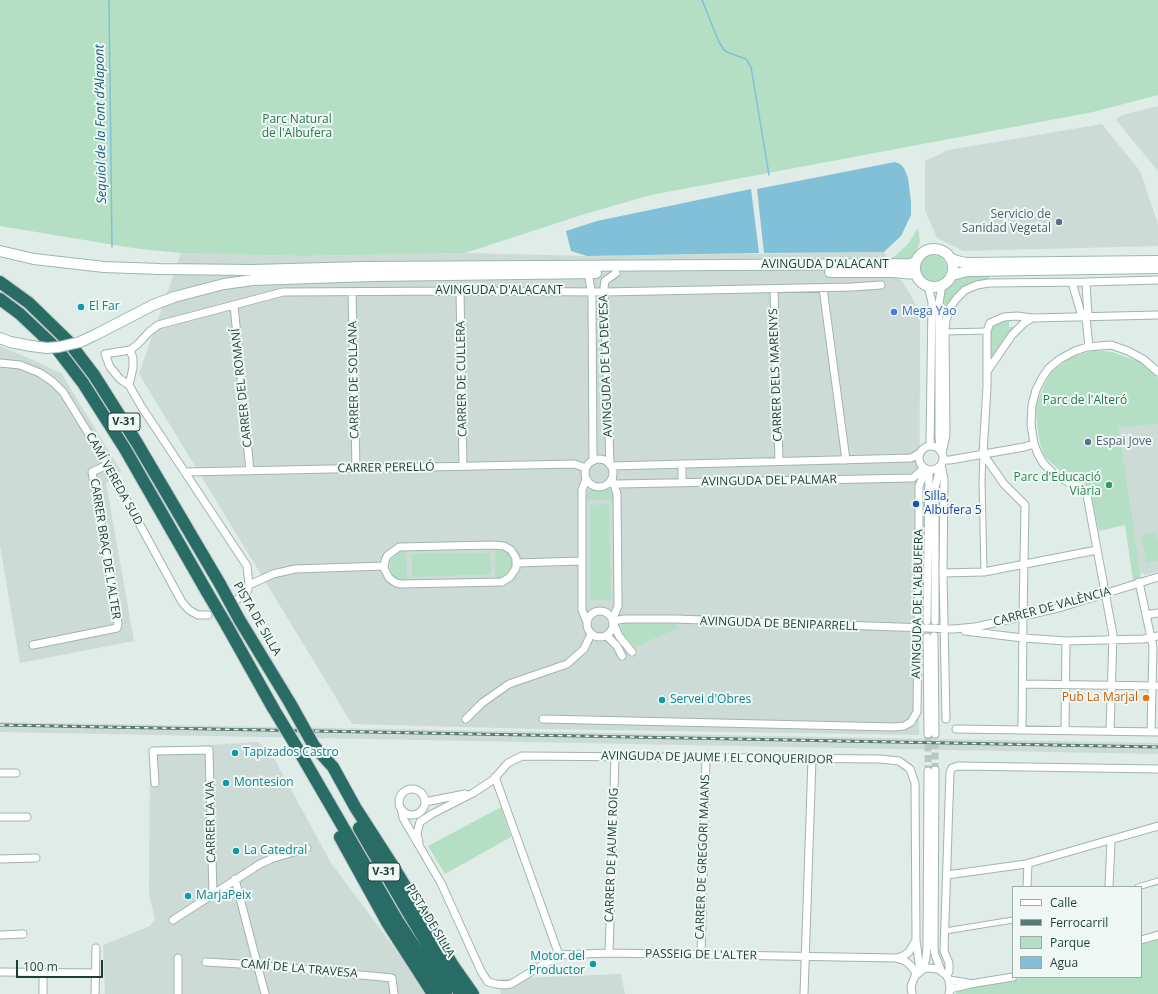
<!DOCTYPE html>
<html>
<head>
<meta charset="utf-8">
<style>
	body { margin:0 }
	#map { position:relative; width:1158px; height:994px; overflow:hidden; background:#dfece7; font-family:"Open Sans",sans-serif }
	canvas { display:block }
	.legend { position:absolute; left:1012px; top:886px; width:130px; height:92px; box-sizing:border-box; background:#eff8f4; border:1px solid #9bada9; margin:0; padding:5px 7px; list-style:none; font-size:12px; color:#1e3d38 }
	.legend li { display:flex; align-items:center; gap:8px; height:20px }
	.legend b { width:20px; border:1px solid #9bada9 }
	.scale { position:absolute; left:16px; top:960px; width:87px; height:18px; box-sizing:border-box; border:2px solid #1e3d38; border-top:0; padding-left:5px; font-size:12px; line-height:14px; white-space:nowrap; color:#1e3d38; -webkit-text-stroke:3px #eff8f4; paint-order:stroke }
</style>
</head>
<body>
<div id="map">
<canvas width="1158" height="994"></canvas>
<ul class="legend">
<li><b style="height:5px;background:#fff"></b>Calle</li>
<li><b style="height:5px;background:#587974"></b>Ferrocarril</li>
<li><b style="height:11px;background:#b5dfc5"></b>Parque</li>
<li><b style="height:11px;background:#81c0d6"></b>Agua</li>
</ul>
<div class="scale">100 m</div>
</div>
<script>
const ctx = document.querySelector('canvas').getContext('2d');
ctx.lineJoin = 'round';
function fillPath(path, color) { ctx.fillStyle = color; ctx.fill(path, 'evenodd'); }
const poly = rows => new Path2D(rows.map(r => 'M' + r).join(''));
function stroke(path, color, width, dash) { ctx.strokeStyle = color; ctx.lineWidth = width; ctx.lineCap = dash ? 'butt' : 'round'; ctx.setLineDash(dash || []); ctx.stroke(path); }
function write(font, color, halo, rows, align = 'center') {
  ctx.font = font + ' "Open Sans",sans-serif'; ctx.lineWidth = 4; ctx.setLineDash([]); ctx.textBaseline = 'middle'; ctx.strokeStyle = halo; ctx.fillStyle = color; for (const [text, x, y, turn = 0] of rows) {
    ctx.save(); ctx.translate(x, y); ctx.rotate((+turn || 0) * Math.PI / 180); ctx.textAlign = isNaN(turn) ? turn : align; if (halo) ctx.strokeText(text, 0, 0); ctx.fillText(text, 0, 0); ctx.restore();
  }
}
const built = poly([
	[1158,106,1158,171,1116,120,1122,115],
	[1102,124,1140,171,1158,224,1158,246,963,251,937,238,925,210,925,161,948,150],
	[884,252,913,299,920,316,919,735,538,729,352,724,139,374,181,253,302,256,465,253,587,256],
	[0,346,33,360,61,373,121,471,106,483,134,641,20,663,0,546],
	[1158,424,1158,571,1145,575,1140,572,1119,428],
	[0,722,1158,743,1158,754,0,732],
	[257,742,269,749,331,863,411,970,431,994,105,994,103,945,150,926,155,919,149,894,150,749],
	[621,974,625,994,501,994,498,979]
]);
const green = poly([
	[0,0,1158,0,1158,95,1093,112,651,195,588,213,465,253,302,256,181,253,139,249,0,226],
	[918,228,920,241,917,251,912,259,887,261,896,255,908,244],
	'919 269a14 14 0 1 1 28 0a14 14 0 1 1-28 0Z',
	[964,275,989,275,989,280,975,283,945,313,942,313,944,292,955,279],
	[1000,320,1009,320,1009,327,1016,327,992,359,990,359,988,332,993,324],
	[1096,350,1112,352,1141,362,1158,378,1158,424,1119,428,1141,577,1133,580,1125,525,1099,531,1089,486,1069,478,1055,466,1044,456,1040,443,1037,424,1036,407,1040,395,1050,373,1070,358,1084,353],
	[600,489,610,490,614,494,615,500,585,500,585,496,588,492,592,490],
	[609,504,611,600,590,600,590,505],
	[1156,533,1158,542,1158,561,1146,563,1141,535],
	[495,547,503,549,508,553,513,565,508,574,495,580],
	[403,550,406,551,407,581,398,580,395,578,392,575,390,565,391,561,396,554],
	[490,553,491,574,412,577,412,554],
	[623,623,676,624,678,628,636,647,626,637,622,632,621,625],
	[501,807,511,837,445,874,428,846],
	[1158,940,1158,994,956,994,956,990,960,988,1028,977,1141,977,1141,944]
]);
const water = poly([
	[895,162,900,164,904,168,908,178,911,202,911,215,901,236,884,252,764,253,757,189],
	[751,189,759,253,587,256,571,251,566,231,597,221]
]);
const stream = poly([
	[109,0,112,247],
	[702,0,719,42,724,50,729,53,746,59,751,67,769,175]
]);
const minorTunnel = poly([
	[928,734,928,771],
	[935,770,935,734]
]);
const pedestrian = poly([
	[945,332,987,331],
	[983,454,982,481,984,572],
	[1138,887,1158,881],
	[945,931,1013,920]
]);
const minor = poly([
	[585,273,589,277,592,298,593,461],
	[1072,282,1082,317],
	[1086,282,1088,317],
	[928,286,932,302,930,446],
	[823,288,846,460],
	[774,289,779,461],
	[460,291,463,466],
	[352,292,356,469],
	[234,305,250,471],
	[1086,317,1089,347],
	[130,350,138,344,149,332,158,325,283,292,460,291,604,292,852,287,881,285],
	[130,350,133,358,133,368,129,385,120,379,110,367,105,354,130,350],
	[0,363,20,365,40,373,53,382,63,392,103,457,182,602,189,610,198,615,208,615],
	[988,370,1012,335,1024,323,1032,318],
	[129,385,141,406,247,566,249,585],
	'919 458a12 12 0 1 1 24 0a12 12 0 1 1-24 0Z',
	[941,451,939,438,939,303,942,285],
	[942,453,946,435,945,330,946,320,951,306,957,298,965,290,977,285,989,283,1086,282,1158,280],
	'585 473a14 14 0 1 1 28 0a14 14 0 1 1-28 0Z',
	[943,460,950,460,1024,447,1034,444],
	[682,464,682,483],
	[610,465,604,287,605,281,616,273],
	[941,465,944,479,943,573,946,719],
	[611,466,911,458,920,453],
	[185,472,574,464,586,468],
	[612,478,617,494,618,602,618,606,613,618],
	[586,479,582,490,582,610,587,622],
	[609,483,618,484,913,478,924,468],
	[493,545,504,546,511,550,516,558,516,568,510,577,502,582,401,584,396,583,389,578,384,568,385,561,387,556,399,547,493,545],
	[517,563,582,561],
	[943,573,984,572,1097,550],
	[1139,582,1153,647,1151,732],
	[238,599,247,592,249,585,273,574,295,569,384,566],
	'587 624a13 13 0 1 1 26 0a13 13 0 1 1-26 0Z',
	[1146,615,1158,613],
	[613,621,624,619,675,619,954,629,975,627,1003,621,1062,607,1158,577],
	[927,621,929,470],
	[935,621,935,488,940,467],
	[614,625,619,636,632,652],
	[965,631,1023,638,1066,641,1143,639,1158,636],
	[607,636,617,646,622,656],
	[934,636,935,734],
	[927,637,928,734],
	[33,645,117,628,118,624,112,584,92,472,107,465],
	[1023,684,1158,686],
	[466,719,482,703,509,684,567,664,584,649,591,634],
	[543,719,895,727,904,726,911,722,917,712,919,540,919,486,926,469],
	[956,729,1158,732],
	[1022,730,1023,617,1025,505,1004,484,983,454,987,386,987,331,990,323,1004,317,1017,316,1032,318,1158,315],
	[1065,730,1066,641],
	[1110,730,1113,635,1086,490,1066,481,1053,473,1043,463,1038,454,1034,444,1031,424,1032,405,1036,390,1042,378,1049,368,1060,359,1075,351,1087,347,1111,345,1128,351,1143,359,1158,372],
	[935,770,934,949,935,955,941,970],
	[0,773,16,773],
	[495,777,559,955],
	[155,783,153,751,209,750,213,894],
	'399 802a13 13 0 1 1 26 0a13 13 0 1 1-26 0Z',
	[425,802,465,794],
	[402,812,403,818,441,883,481,971,488,982,496,984,504,985,511,984,559,955,609,953,896,958,905,961,910,965,917,974],
	[0,817,27,817],
	[419,843,417,833,420,822,432,814,473,793,493,780,508,763,522,756,880,759,899,761,910,769,915,783,916,940,920,971],
	[0,859,36,858],
	[947,875,1026,864,1158,826],
	[235,879,265,994],
	[1027,887,1028,863],
	[1109,887,1111,840],
	[173,920,260,864,271,859,307,848],
	[0,935,23,934],
	[1141,940,1158,935],
	[609,953,615,757],
	[701,955,706,758],
	[896,958,903,956,909,952,916,940],
	[206,962,257,965,392,978,394,994],
	[923,969,926,958,927,946,928,771],
	[1,972,95,973],
	[947,976,949,971,949,963,944,951,950,772,952,768,958,766,1158,769],
	[949,980,968,983],
	[950,989,970,984,1013,977],
	[43,994,43,972],
	[95,994,96,948],
	[178,994,178,958],
	[804,994,812,759],
	[912,994,911,986,915,976,923,969,929,968,938,969,946,975,949,980,950,989,949,994]
]);
const secondary = poly([
	'915 268a19 19 0 1 1 38 0a19 19 0 1 1-38 0Z',
	[0,251,34,259,104,267,160,269,253,270,363,267,910,264,916,262],
	[950,258,957,261,966,263,1158,261],
	[830,272,892,272,916,274],
	[952,275,968,271,1158,268],
	[97,334,153,305,174,297,224,284,253,280,372,276,596,273],
	[0,338,10,342,31,346]
]);
const motorway = poly([
	[0,282,29,303,68,341,94,375,137,443,220,584],
	[0,299,20,314,57,349,83,383,125,449,207,592],
	[239,619,290,703],
	[227,626,273,708],
	[314,746,333,767,355,807,393,866,454,967,473,994],
	[299,751,397,920,446,994],
	[359,828,409,914,445,973,461,994],
	[340,837,388,924,433,994]
]);
const rail = poly([
	[0,725,1158,747]
]);
const secondaryBridge = poly([
	[31,346,47,348,59,347,80,342,97,334]
]);
const motorwayBridge = poly([
	[220,584,239,619],
	[207,592,227,626],
	[290,703,314,746],
	[273,708,299,751]
]);
const markers = [
	[1059,222,4,"#5c6f8a"],
	[81,307,4,"#0f9aa8"],
	[894,312,4,"#3f7fe0"],
	[1088,442,4,"#5c6f8a"],
	[1109,485,4,"#2e9e5b"],
	[916,504,4,"#1a4fb4"],
	[1146,698,4,"#e8710a"],
	[662,700,4,"#0f9aa8"],
	[235,753,4,"#0f9aa8"],
	[226,783,4,"#0f9aa8"],
	[236,851,4,"#0f9aa8"],
	[188,896,4,"#0f9aa8"],
	[593,964,4,"#0f9aa8"]
];
const shields = [
	[124,422,32],
	[384,872,32]
];
const shieldNames = [
	["V-31",124,422],
	["V-31",384,872]
];
const parkNames = [
	["Parc Natural",297,120],
	["de l'Albufera",297,134],
	["Parc de l'Alteró",1085,401]
];
const serviceNames = [
	["Servicio de",1051,215],
	["Sanidad Vegetal",1051,229],
	["Espai Jove",1096,442,"left"]
];
const streetNames = [
	["AVINGUDA D'ALACANT",825,265],
	["AVINGUDA D'ALACANT",499,291],
	["AVINGUDA DE LA DEVESA",606,366,-92],
	["CARRER DELS MARENYS",776,375,-92],
	["CARRER DE CULLERA",462,379,-91],
	["CARRER DE SOLLANA",354,380,-91],
	["CARRER DEL ROMANÍ",242,388,-96],
	["CARRER PERELLÓ",386,468,-1],
	["CAMÍ VEREDA SUD",114,479,61],
	["AVINGUDA DEL PALMAR",769,481,-1],
	["CARRER BRAÇ DE L'ALTER",105,549,81],
	["AVINGUDA DE L'ALBUFERA",918,604,-89],
	["CARRER DE VALÈNCIA",1052,607,-15],
	["PISTA DE SILLA",257,619,60],
	["AVINGUDA DE BENIPARRELL",779,624,2],
	["AVINGUDA DE JAUME I EL CONQUERIDOR",717,758,1],
	["CARRER LA VIA",211,822,-91],
	["CARRER DE JAUME ROIG",612,855,-88],
	["CARRER DE GREGORI MAIANS",703,857,-88],
	["PISTA DE SILLA",430,921,59],
	["PASSEIG DE L'ALTER",701,955,1],
	["CAMÍ DE LA TRAVESA",299,969,5]
];
const cultureNames = [
	["El Far",89,307],
	["Servei d'Obres",670,700],
	["Tapizados Castro",243,753],
	["Montesion",234,783],
	["La Catedral",244,851],
	["MarjaPeix",196,896],
	["Motor del",585,957,"right"],
	["Productor",585,971,"right"]
];
const shopNames = [
	["Mega Yao",902,312]
];
const leisureNames = [
	["Parc d'Educació",1101,478],
	["Viària",1101,492]
];
const transitNames = [
	["Silla,",924,497],
	["Albufera 5",924,511]
];
const foodNames = [
	["Pub La Marjal",1138,698]
];
const waterNames = [
	["Sequiol de la Font d’Alapont",101,124,-91]
];
fillPath(built, '#cddbd6');
fillPath(green, '#b5dfc5');
fillPath(water, '#81c0d6');
stroke(stream, '#81c0d6', 1.5);
stroke(minorTunnel, '#b8c9c4', 7, [7, 3.5]);
stroke(pedestrian, '#a1b4af', 7);
stroke(minor, '#a1b4af', 9);
stroke(secondary, '#9cb8b1', 12);
stroke(motorway, '#c0c9c7', 14);
stroke(pedestrian, '#fff', 5);
stroke(minor, '#fff', 7);
stroke(secondary, '#fff', 10);
stroke(motorway, '#286c65', 12);
stroke(rail, '#587974', 3);
stroke(rail, '#eff8f4', 1.5, [4.5]);
stroke(secondaryBridge, '#9cb8b1', 12, []);
stroke(motorwayBridge, '#c0c9c7', 14, []);
stroke(secondaryBridge, '#fff', 10);
stroke(motorwayBridge, '#286c65', 12);
for (const [x, y, r, color] of markers) { const dot = new Path2D(); dot.arc(x, y, r, 0, 2 * Math.PI); ctx.fillStyle = color; ctx.fill(dot); stroke(dot, '#eff8f4', 1.5); }
for (const [x, y, w] of shields) { const box = new Path2D(); box.roundRect(x - w / 2, y - 9, w, 18, 3); ctx.fillStyle = '#eff8f4'; ctx.fill(box); stroke(box, '#1e3d38', 1); }
write('bold 11px', '#1e3d38', null, shieldNames);
write('12px', '#25774d', '#eff8f4', parkNames);
write('12px', '#4e5e75', '#eff8f4', serviceNames, 'right');
write('12px', '#1e3d38', '#eff8f4', streetNames);
write('12px', '#0d838f', '#eff8f4', cultureNames, 'left');
write('12px', '#366cbe', '#eff8f4', shopNames, 'left');
write('12px', '#27864d', '#eff8f4', leisureNames, 'right');
write('12px', '#164399', '#eff8f4', transitNames, 'left');
write('12px', '#c56008', '#eff8f4', foodNames, 'right');
write('italic 13px', '#13617e', '#eff8f4', waterNames);
</script>
</body>
</html>
